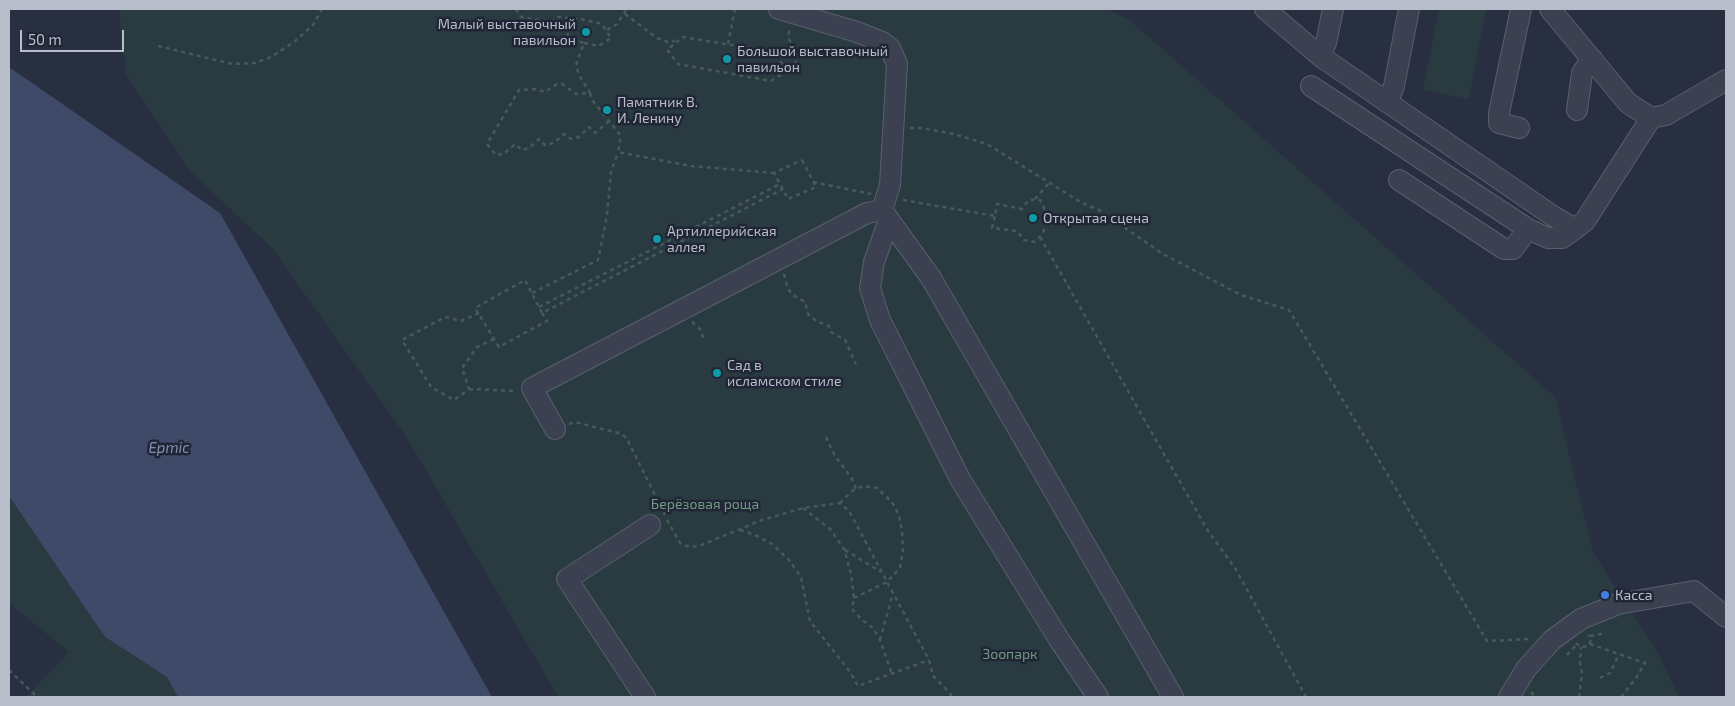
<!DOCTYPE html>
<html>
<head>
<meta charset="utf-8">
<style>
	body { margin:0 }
	#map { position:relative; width:1735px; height:706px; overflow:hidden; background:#272f40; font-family:"Exo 2",sans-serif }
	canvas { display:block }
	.frame { position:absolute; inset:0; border:10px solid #b8bdca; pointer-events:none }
	.scale { position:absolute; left:20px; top:30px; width:104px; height:22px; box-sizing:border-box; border:2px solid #b8bdca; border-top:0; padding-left:6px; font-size:15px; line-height:18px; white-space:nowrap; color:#b8bdca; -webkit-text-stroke:4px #202635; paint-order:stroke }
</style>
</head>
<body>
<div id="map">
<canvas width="1735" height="706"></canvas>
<div class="frame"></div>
<div class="scale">50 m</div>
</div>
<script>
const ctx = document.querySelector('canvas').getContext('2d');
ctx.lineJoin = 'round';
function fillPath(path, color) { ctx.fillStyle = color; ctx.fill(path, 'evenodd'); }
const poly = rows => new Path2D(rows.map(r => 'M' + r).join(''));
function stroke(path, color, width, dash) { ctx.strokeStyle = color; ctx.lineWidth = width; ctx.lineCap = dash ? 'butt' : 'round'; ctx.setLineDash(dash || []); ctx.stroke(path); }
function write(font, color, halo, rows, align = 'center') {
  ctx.font = font + ' "Exo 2",sans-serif'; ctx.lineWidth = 5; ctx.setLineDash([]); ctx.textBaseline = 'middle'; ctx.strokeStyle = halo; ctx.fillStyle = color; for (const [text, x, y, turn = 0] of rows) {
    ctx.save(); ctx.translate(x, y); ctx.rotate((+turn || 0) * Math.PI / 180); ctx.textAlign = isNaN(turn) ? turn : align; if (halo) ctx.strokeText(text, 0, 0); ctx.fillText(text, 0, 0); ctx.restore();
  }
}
const green = poly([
	[119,9,1108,9,1132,22,1555,397,1593,552,1659,655,1679,697,558,697,407,438,272,248,190,171,126,75],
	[1439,9,1486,9,1469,99,1423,90],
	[9,496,105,637,167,677,178,697,26,697,69,652,9,603]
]);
const water = poly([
	[9,67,220,213,492,697,178,697,167,677,105,637,9,496]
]);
const path = poly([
	[516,9,521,17,552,22,558,17,565,17,572,21],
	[625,14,657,38,668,42,675,41],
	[607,30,617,24,627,9],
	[584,43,598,46,611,38,602,24,577,18,563,27,571,39,584,43,576,65,579,75,590,93],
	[728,44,735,9],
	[158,46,232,64,255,63,271,57,294,42,313,25,322,9],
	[787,71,774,52,683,37,667,50,678,64,771,81,787,71,790,72,795,67,796,58,790,48,791,44,788,36,790,29],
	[609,121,595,133,589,127,579,137,571,139,564,134,554,143,545,145,539,139,529,148,522,150,515,144,504,154,496,155,487,144,519,90,534,89,545,92,557,84,562,84,576,94,590,93,592,100,621,136,618,152,691,166,774,173],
	[910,128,921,128,954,134,987,144,1082,203,1099,210,1163,254,1241,295,1289,310,1487,641,1530,639],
	[802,160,816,187,788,199,774,173,802,160],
	[813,182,871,194],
	[1035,199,1049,183],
	[903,200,995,216,997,204,1022,209,1028,201,1035,199,1040,200,1044,208,1047,220,1043,233,1035,242,1024,240,1017,231,992,228,995,216],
	[1040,237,1208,531,1235,568,1306,697],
	[784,274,788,289,793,295,805,302,808,314,816,321,829,326,831,332,845,340,856,364],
	[532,293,598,260,607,215,611,172,618,152],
	[539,307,780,184],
	[479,313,461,321,445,317,402,340,431,387,454,400,469,389,462,368,477,347,494,339],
	[542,313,547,321,499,347,475,308,525,280,542,313,783,189],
	[692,322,701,330,704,342],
	[469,389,515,391],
	[569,424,575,422,622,434,627,439,665,515],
	[826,437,835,456,852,479,856,489],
	[840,503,852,491,863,486,877,488,892,502,899,515,902,532,903,551,900,568,887,582,854,598],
	[803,508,830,529,844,549,851,574,854,598,852,609,862,620,873,628,880,640,892,674],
	[667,520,680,543,689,547,699,546,762,520,803,508,840,503,849,511,929,660,933,676,949,692,952,697],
	[740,530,755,535,772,544,789,560,801,577,810,621,850,672,858,686,929,660],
	[845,550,881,572],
	[1590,636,1606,633],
	[880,640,893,593],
	[1576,643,1581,647,1588,646,1591,640,1588,635],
	[1590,644,1645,663,1636,678,1621,697],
	[1567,655,1577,644],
	[9,670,37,697],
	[1600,678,1610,673,1619,654],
	[1531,692,1535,697],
	[1579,697,1582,673,1580,664,1581,647]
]);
const minor = poly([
	[779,9,857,32,882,42,890,48,897,64,890,185,882,210,931,278,1173,697],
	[1265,9,1320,56,1553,216,1575,229,1585,221,1651,118],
	[1550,9,1628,103,1651,118,1666,115,1726,80],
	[1320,56,1326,43,1333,9],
	[1311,86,1528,229,1548,238,1562,238,1575,229],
	[1387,102,1394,86,1409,9],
	[1577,110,1582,73,1592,59],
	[1519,128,1499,123,1499,113,1521,9],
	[1399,180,1504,249,1513,249,1528,229],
	[889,220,874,262,870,288,880,320,960,479,1060,641,1098,697],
	[555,429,532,388,867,213,882,210],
	[645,697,567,579,650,525],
	[1509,697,1526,669,1552,640,1581,619,1618,604,1694,591,1726,617]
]);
const markers = [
	[586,32,5,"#0f9aa8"],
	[727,59,5,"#0f9aa8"],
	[607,110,5,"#0f9aa8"],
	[1033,218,5,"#0f9aa8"],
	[657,239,5,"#0f9aa8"],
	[717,373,5,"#0f9aa8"],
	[1605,595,5,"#3f7fe0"]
];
const poiNames = [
	["Малый выставочный",576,24,"right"],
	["павильон",576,40,"right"],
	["Большой выставочный",737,51],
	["павильон",737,67],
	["Памятник В.",617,102],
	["И. Ленину",617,118],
	["Открытая сцена",1043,218],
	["Артиллерийская",667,231],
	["аллея",667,247],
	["Сад в",727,365],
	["исламском стиле",727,381],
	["Касса",1615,595]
];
const parkNames = [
	["Берёзовая роща",705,504],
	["Зоопарк",1010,654]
];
const waterNames = [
	["Ертіс",169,448]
];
fillPath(green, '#293b41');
fillPath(water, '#3e4a68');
stroke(minor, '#595f6d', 22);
stroke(path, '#47585e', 2.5, [4, 4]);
stroke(minor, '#3b4150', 20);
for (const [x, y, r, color] of markers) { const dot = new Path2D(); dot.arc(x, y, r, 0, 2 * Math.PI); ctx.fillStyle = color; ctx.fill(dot); stroke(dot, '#202635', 2); }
write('14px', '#b8bdca', '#202635', poiNames, 'left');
write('14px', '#709a7f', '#202635', parkNames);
write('italic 15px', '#818fb0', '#202635', waterNames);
</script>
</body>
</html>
